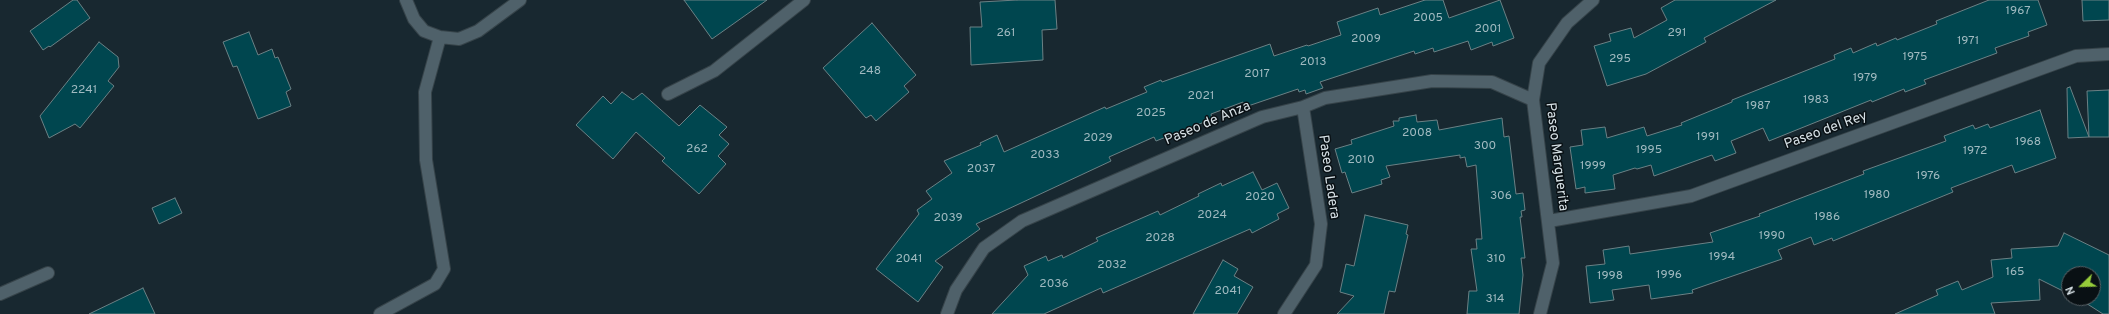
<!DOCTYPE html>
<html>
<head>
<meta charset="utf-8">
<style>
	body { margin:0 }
	#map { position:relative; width:2109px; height:314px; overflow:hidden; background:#182830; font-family:Overpass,sans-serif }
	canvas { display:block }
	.north { position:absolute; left:2061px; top:266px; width:40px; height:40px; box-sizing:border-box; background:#091014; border:1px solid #5b6368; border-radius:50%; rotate:247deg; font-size:11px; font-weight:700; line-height:16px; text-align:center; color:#d6e0e5 }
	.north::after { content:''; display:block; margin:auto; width:14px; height:18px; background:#96cc3a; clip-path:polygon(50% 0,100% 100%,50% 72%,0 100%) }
</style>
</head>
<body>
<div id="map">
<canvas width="2109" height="314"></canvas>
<div class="north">N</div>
</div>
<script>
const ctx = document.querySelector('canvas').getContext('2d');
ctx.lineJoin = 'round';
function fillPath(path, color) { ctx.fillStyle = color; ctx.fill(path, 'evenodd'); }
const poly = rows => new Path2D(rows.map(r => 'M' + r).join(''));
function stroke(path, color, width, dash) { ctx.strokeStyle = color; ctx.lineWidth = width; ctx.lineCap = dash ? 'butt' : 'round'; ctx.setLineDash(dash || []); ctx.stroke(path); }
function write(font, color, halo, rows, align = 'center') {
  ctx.font = font + ' Overpass,sans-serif'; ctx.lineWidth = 3; ctx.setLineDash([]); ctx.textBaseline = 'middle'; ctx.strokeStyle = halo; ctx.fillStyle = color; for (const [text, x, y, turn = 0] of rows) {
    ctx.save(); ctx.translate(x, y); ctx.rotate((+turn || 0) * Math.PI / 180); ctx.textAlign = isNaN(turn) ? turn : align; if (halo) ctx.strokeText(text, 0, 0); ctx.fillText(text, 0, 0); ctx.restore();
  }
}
const building = poly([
	[73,0,77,0,90,18,50,47,49,46,43,50,30,31,73,0],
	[684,0,767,0,712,39,684,0],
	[1017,0,1055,0,1057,29,1042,30,1043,60,971,65,970,27,982,27,980,2,1017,0],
	[1425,0,1443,0,1449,18,1500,0,1514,38,1493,46,1492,42,1471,50,1468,41,1434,52,1433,48,1415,54,1414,51,1320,82,1323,88,1306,94,1305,90,1299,92,1298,89,1245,107,1243,102,1211,114,1212,119,1156,141,1154,137,1109,157,1111,161,976,224,980,229,935,261,943,267,918,302,876,269,919,214,917,210,932,199,926,191,952,173,944,161,981,145,980,143,997,135,1004,152,1105,107,1106,109,1147,92,1144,87,1161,80,1162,82,1270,44,1274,56,1307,45,1308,46,1341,35,1337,22,1378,8,1380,15,1425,0],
	[1675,0,1776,0,1704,38,1706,42,1646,74,1607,86,1594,46,1611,41,1609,34,1631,28,1634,38,1667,20,1661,8,1675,0],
	[1989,0,2038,0,2047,25,2028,32,2029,36,1995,48,1997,53,1924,80,1926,84,1905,92,1904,89,1872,102,1871,100,1769,141,1763,128,1731,141,1736,153,1715,161,1712,155,1654,176,1651,165,1637,169,1635,168,1613,175,1615,189,1585,193,1585,187,1576,189,1570,147,1583,145,1581,130,1605,127,1607,138,1644,127,1647,136,1682,125,1681,123,1732,102,1732,100,1835,59,1834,55,1851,48,1853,53,1876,43,1877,46,1896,38,1897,40,1937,24,1936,21,1989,0],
	[2082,0,2109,0,2109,20,2083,21,2082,0],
	[872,23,916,75,904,86,909,92,876,121,871,115,866,118,823,68,872,23],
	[249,32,258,55,272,49,275,58,278,57,291,89,286,92,291,106,258,119,237,66,233,67,223,42,249,32],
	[99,42,118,57,119,67,108,81,114,86,80,128,75,124,49,138,40,116,99,42],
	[2070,87,2089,137,2068,138,2067,88,2070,87],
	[2109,90,2109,137,2089,137,2087,91,2109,90],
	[622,92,633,100,642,93,679,126,700,105,727,127,719,135,729,144,718,156,726,164,699,194,662,161,665,158,636,132,613,159,576,125,603,96,611,104,622,92],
	[2040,110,2056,158,2015,173,2012,165,1951,188,1953,192,1833,241,1832,238,1814,245,1811,237,1778,250,1782,259,1692,290,1693,293,1651,299,1649,285,1612,290,1614,300,1590,303,1586,266,1605,264,1603,250,1629,246,1630,254,1713,242,1710,233,1760,216,1759,214,1864,174,1863,171,1946,141,1944,136,1973,125,1975,129,1988,124,1990,128,2040,110],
	[1416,115,1417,122,1437,120,1439,130,1502,118,1504,137,1509,136,1516,194,1523,193,1525,210,1521,211,1522,217,1520,217,1525,258,1521,258,1523,275,1519,314,1467,314,1469,291,1477,291,1471,249,1477,249,1476,239,1482,239,1476,165,1467,167,1465,157,1460,158,1460,155,1386,166,1390,177,1381,180,1382,184,1352,193,1345,172,1342,173,1335,149,1352,144,1351,140,1394,126,1393,121,1399,121,1399,118,1416,115],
	[1253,172,1262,190,1277,183,1289,208,1277,214,1279,219,1252,233,1250,229,1103,293,1101,288,1044,314,992,314,1028,275,1024,266,1046,256,1048,261,1062,255,1063,258,1098,241,1096,238,1158,211,1160,215,1199,196,1198,194,1221,183,1222,186,1253,172],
	[175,198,182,213,159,224,152,208,175,198],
	[1365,215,1408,225,1406,234,1408,235,1395,292,1389,291,1384,314,1337,314,1354,296,1340,292,1346,264,1354,266,1365,215],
	[2064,233,2109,255,2109,314,2103,314,2078,298,2093,298,2093,274,2069,274,2069,294,2039,279,2040,300,1991,303,1995,314,1895,314,1938,295,1936,290,1958,281,1962,290,1993,277,1991,260,2012,258,2011,249,2058,246,2064,233],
	[1223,260,1238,269,1234,276,1253,287,1237,314,1193,314,1223,260],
	[143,288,155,314,89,314,143,288]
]);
const minor = poly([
	[406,0,414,19,424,31,440,37,459,39,478,31,520,0],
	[668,94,714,71,804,0],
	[1549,221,1691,196,2076,56,2109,54],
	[0,294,48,273],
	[380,314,435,284,444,269,426,160,425,92,440,37],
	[947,314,956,290,984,248,1022,221,1262,117,1303,107,1325,98,1432,81,1492,82,1533,100],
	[1284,314,1316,265,1321,224,1303,107],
	[1540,314,1553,263,1533,100,1539,63,1567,23,1593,0]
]);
const numberNames = [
	["1967",2018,12],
	["2005",1428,19],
	["2001",1488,30],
	["261",1006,34],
	["291",1677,34],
	["2009",1366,40],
	["1971",1968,42],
	["1975",1915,58],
	["295",1620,60],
	["2013",1313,63],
	["248",870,72],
	["2017",1257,75],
	["1979",1865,79],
	["2241",84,91],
	["2021",1201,97],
	["1983",1816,101],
	["1987",1758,107],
	["2025",1151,114],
	["2008",1417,134],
	["1991",1708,138],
	["2029",1098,139],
	["1968",2028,143],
	["300",1485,147],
	["262",697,150],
	["1995",1649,151],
	["1972",1975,152],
	["2033",1045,156],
	["2010",1361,161],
	["1999",1593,167],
	["2037",981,170],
	["1976",1928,177],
	["1980",1877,196],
	["306",1501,197],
	["2020",1260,198],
	["2024",1212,216],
	["1986",1827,218],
	["2039",948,219],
	["1990",1772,237],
	["2028",1160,239],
	["1994",1722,258],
	["2041",909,260],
	["310",1496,260],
	["2032",1112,266],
	["165",2015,273],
	["1996",1669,276],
	["1998",1610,277],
	["2036",1054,285],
	["2041",1228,292],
	["314",1495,300]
];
const streetNames = [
	["Paseo de Anza",1208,124,-23],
	["Paseo del Rey",1826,131,-20],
	["Paseo Marguerita",1556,157,83],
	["Paseo Ladera",1328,177,82]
];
fillPath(building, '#00464f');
stroke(building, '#6b8185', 1);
stroke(minor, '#364349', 14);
stroke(minor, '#4f616a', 12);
write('12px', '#a0bac0', null, numberNames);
write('14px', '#d6e0e5', '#091014', streetNames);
</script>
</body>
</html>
